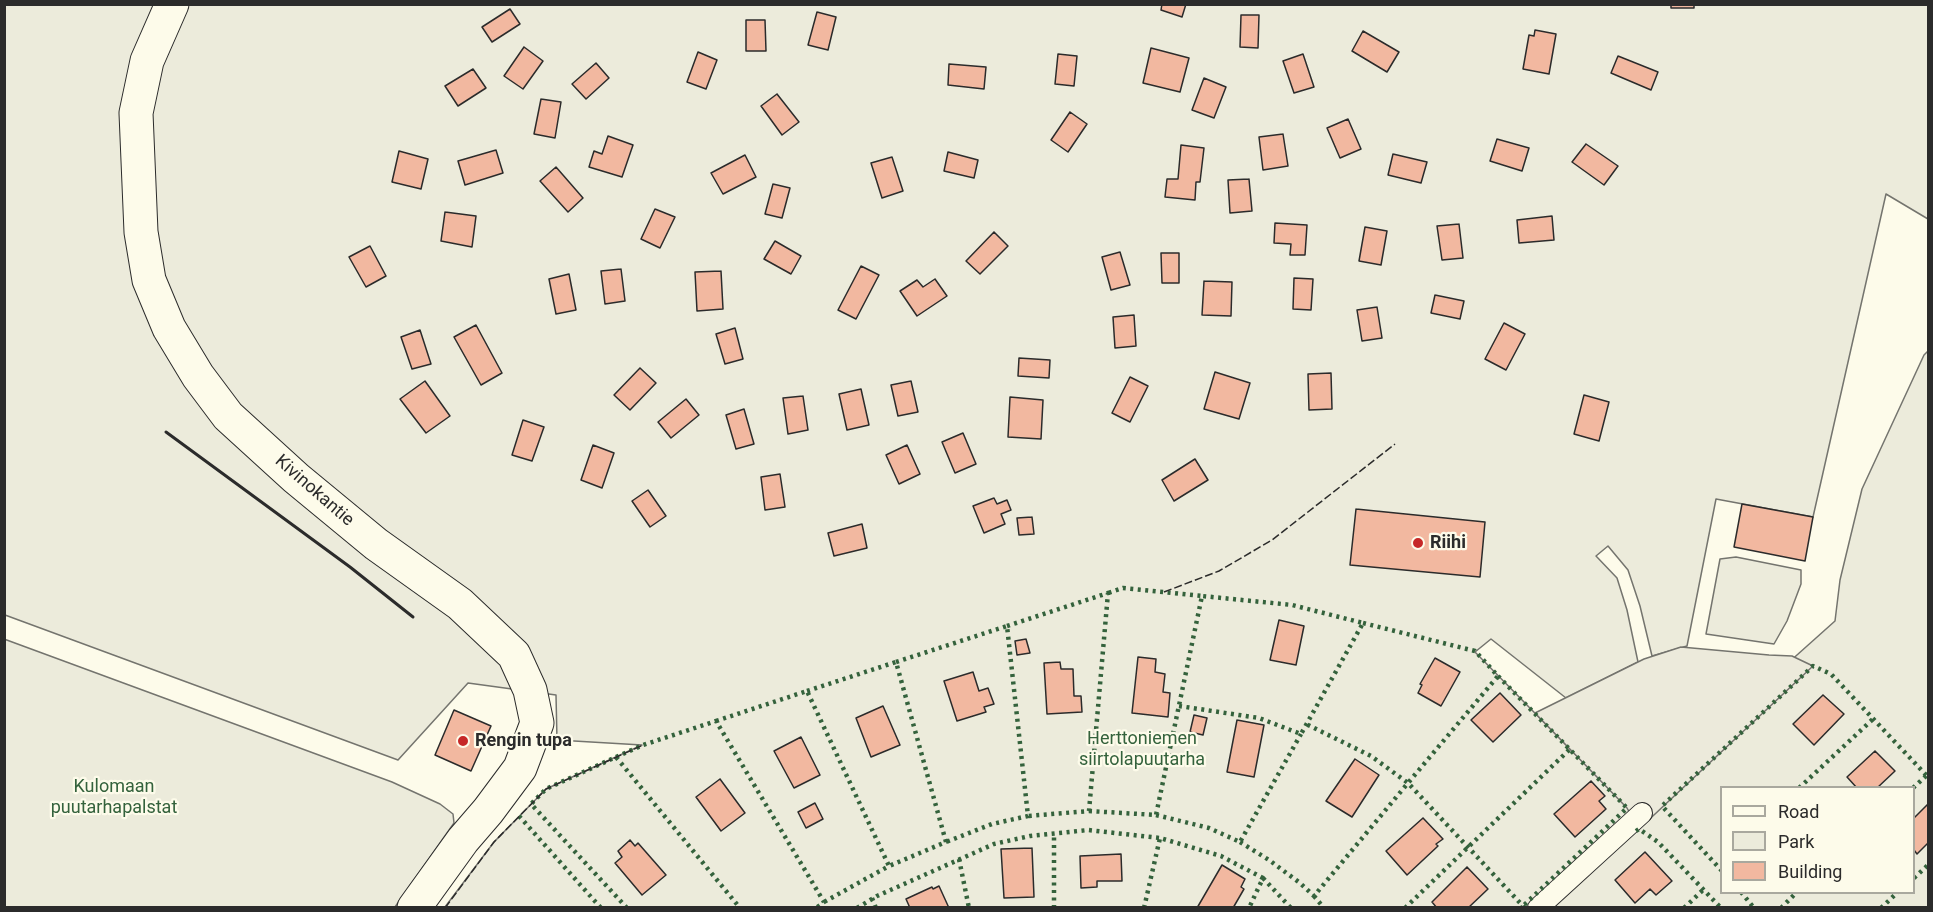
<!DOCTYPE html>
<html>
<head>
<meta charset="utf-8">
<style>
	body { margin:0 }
	#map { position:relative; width:1933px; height:912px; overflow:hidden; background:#fdfbea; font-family:Roboto,sans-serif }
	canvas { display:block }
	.frame { position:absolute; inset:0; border:6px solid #2b2b2b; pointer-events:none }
	.legend { position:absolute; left:1720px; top:786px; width:195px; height:108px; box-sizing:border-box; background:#fdfbea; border:2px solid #a9a89e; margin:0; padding:8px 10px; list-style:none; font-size:18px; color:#2b2b2b }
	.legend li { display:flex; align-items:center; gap:12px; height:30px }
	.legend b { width:30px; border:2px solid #a9a89e }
</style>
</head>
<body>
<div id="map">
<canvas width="1933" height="912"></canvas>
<div class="frame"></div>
<ul class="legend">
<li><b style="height:8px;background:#fdfbea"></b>Road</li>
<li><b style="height:16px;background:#ecebdb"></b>Park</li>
<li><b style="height:16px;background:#f2b8a0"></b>Building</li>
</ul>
</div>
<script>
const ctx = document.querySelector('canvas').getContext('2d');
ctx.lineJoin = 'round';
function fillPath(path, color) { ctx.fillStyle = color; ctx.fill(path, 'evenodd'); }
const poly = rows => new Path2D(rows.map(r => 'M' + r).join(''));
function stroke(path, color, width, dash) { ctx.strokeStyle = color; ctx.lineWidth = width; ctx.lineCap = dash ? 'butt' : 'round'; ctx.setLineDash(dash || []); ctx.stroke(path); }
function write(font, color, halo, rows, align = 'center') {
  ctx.font = font + ' Roboto,sans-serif'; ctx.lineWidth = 4.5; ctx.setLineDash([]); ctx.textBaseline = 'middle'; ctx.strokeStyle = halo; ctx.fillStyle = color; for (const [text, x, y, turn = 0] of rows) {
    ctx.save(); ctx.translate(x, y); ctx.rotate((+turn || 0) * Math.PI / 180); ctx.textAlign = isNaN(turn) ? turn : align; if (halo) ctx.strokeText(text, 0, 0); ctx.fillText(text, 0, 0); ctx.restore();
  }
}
const green = poly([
	[4,5,1928,5,1928,219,1886,194,1813,517,1716,499,1687,646,1652,656,1640,606,1628,570,1608,546,1596,556,1617,578,1627,610,1638,662,1566,698,1491,639,1475,652,1627,807,1835,621,1840,580,1862,489,1924,355,1928,351,1928,907,445,907,494,842,546,789,642,745,557,740,556,695,468,683,398,760,5,615,4,5],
	[1722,788,1914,788,1914,892,1722,892,1722,788],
	[1736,557,1801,570,1801,584,1787,621,1774,644,1706,634,1720,559,1736,557],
	[4,639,392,782,440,804,453,814,454,823,395,907,5,907,4,639]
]);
const parking = poly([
	[1681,647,1769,655,1792,656,1813,666,1639,829,1627,808,1535,713,1644,659,1681,647]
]);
const building = poly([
	[1162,4,1186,4,1182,17,1161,10,1162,4],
	[1671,4,1694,4,1694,8,1671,8,1671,4],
	[510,9,520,24,492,42,482,27,510,9],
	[817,12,836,17,828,50,808,45,817,12],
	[1241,15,1259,15,1258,48,1240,47,1241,15],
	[746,20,765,20,766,51,746,51,746,20],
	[1535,30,1556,34,1549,74,1523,69,1529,35,1534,36,1535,30],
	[1363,31,1399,52,1387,72,1352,51,1363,31],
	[524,47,543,61,523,89,504,76,524,47],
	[1151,48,1189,58,1180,92,1143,83,1151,48],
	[698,52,717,60,706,89,687,82,698,52],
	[1058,54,1077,56,1074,86,1055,84,1058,54],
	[1303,54,1314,87,1294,93,1283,61,1303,54],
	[1618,56,1658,72,1651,90,1611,73,1618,56],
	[596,63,609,78,586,99,572,84,596,63],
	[949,64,986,67,984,89,948,85,949,64],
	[473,69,486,88,458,106,445,86,473,69],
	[1204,78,1226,87,1214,118,1192,110,1204,78],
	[777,94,799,122,782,135,761,106,777,94],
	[541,99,561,102,555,138,534,134,541,99],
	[1070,112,1087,124,1068,152,1051,140,1070,112],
	[1348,119,1361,149,1340,158,1327,128,1348,119],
	[1283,134,1288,166,1263,170,1259,137,1283,134],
	[608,136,633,145,622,177,589,167,594,151,602,154,608,136],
	[1497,139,1529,148,1522,171,1490,161,1497,139],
	[1586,144,1618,166,1604,185,1572,162,1586,144],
	[1181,145,1204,148,1200,182,1196,182,1195,200,1165,197,1167,179,1178,179,1181,145],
	[496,150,503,173,465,185,458,161,496,150],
	[399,151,428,159,421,189,392,182,399,151],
	[948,152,978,160,974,178,944,171,948,152],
	[1393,154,1427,162,1421,183,1388,175,1393,154],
	[745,155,756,177,723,194,711,173,745,155],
	[892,157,903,191,882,198,871,163,892,157],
	[556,167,583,198,568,212,540,181,556,167],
	[1249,179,1252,211,1230,213,1228,180,1249,179],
	[773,184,790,188,782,218,765,214,773,184],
	[655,209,675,217,660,248,641,239,655,209],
	[445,212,476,216,472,247,441,241,445,212],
	[1552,216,1554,240,1519,243,1517,220,1552,216],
	[1275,223,1307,225,1305,255,1290,255,1291,244,1274,243,1275,223],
	[1459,224,1463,258,1442,260,1437,226,1459,224],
	[1365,227,1387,231,1381,265,1359,261,1365,227],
	[994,232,1008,246,980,274,966,261,994,232],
	[775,241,801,256,791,274,764,259,775,241],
	[370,246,386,276,366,287,349,257,370,246],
	[1120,252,1130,285,1111,290,1102,257,1120,252],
	[1161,253,1179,253,1179,283,1162,283,1161,253],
	[861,266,879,275,856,319,838,310,861,266],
	[621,269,625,301,605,304,601,271,621,269],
	[721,271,723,309,697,311,695,272,721,271],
	[569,274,576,310,556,314,549,279,569,274],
	[1294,278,1313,279,1311,310,1293,309,1294,278],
	[935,279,947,296,917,316,900,291,917,280,923,287,935,279],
	[1204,281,1232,282,1231,316,1202,315,1204,281],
	[1435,295,1464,301,1460,319,1431,313,1435,295],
	[1377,307,1382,338,1362,341,1357,310,1377,307],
	[1134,315,1136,346,1115,348,1113,317,1134,315],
	[1504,323,1525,334,1506,370,1485,359,1504,323],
	[476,325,502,373,481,385,454,337,476,325],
	[735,328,743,359,725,364,716,334,735,328],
	[420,330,431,364,412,369,401,337,420,330],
	[1019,358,1050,360,1049,378,1018,376,1019,358],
	[640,368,656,383,630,410,614,395,640,368],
	[1215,372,1250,383,1239,419,1204,409,1215,372],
	[1331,373,1332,409,1309,410,1308,374,1331,373],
	[1130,377,1148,386,1130,422,1112,413,1130,377],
	[425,381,450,416,426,433,400,399,425,381],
	[911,381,918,412,898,416,891,385,911,381],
	[861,389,869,425,847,430,839,394,861,389],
	[1584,395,1609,402,1599,441,1574,434,1584,395],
	[803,396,808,430,788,434,783,398,803,396],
	[1010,397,1043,400,1041,439,1008,437,1010,397],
	[686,399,699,415,671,438,658,422,686,399],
	[744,409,754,444,736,449,726,415,744,409],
	[523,420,544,427,532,461,512,455,523,420],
	[963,433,976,464,955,473,942,442,963,433],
	[593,445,614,453,602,488,581,480,593,445],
	[907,445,920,474,899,484,886,455,907,445],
	[1195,459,1208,480,1174,501,1162,480,1195,459],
	[780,474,785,507,765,510,761,477,780,474],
	[648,490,666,516,650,527,632,501,648,490],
	[994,498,997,504,1007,500,1011,510,1001,514,1005,524,984,533,973,506,994,498],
	[1742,504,1813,517,1805,561,1734,547,1742,504],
	[1356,509,1485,522,1480,577,1350,565,1356,509],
	[1032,517,1034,534,1019,535,1017,518,1032,517],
	[862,524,867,548,834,556,828,533,862,524],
	[1279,620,1304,626,1296,665,1270,660,1279,620],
	[1026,639,1030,653,1017,655,1015,641,1026,639],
	[1138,657,1156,659,1155,672,1165,674,1163,692,1170,693,1168,717,1132,713,1138,657],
	[1435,658,1460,672,1441,706,1418,693,1422,685,1420,684,1435,658],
	[1060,662,1061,669,1073,669,1074,696,1081,696,1082,712,1047,714,1044,663,1060,662],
	[973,672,979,691,988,688,994,704,984,707,986,712,957,721,944,681,973,672],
	[1500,693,1521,715,1493,742,1471,720,1500,693],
	[1823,695,1844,714,1814,745,1793,724,1823,695],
	[883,706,900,745,871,757,856,718,883,706],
	[454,710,491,726,471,771,435,755,454,710],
	[1194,715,1207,718,1203,735,1190,732,1194,715],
	[1237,720,1264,725,1254,777,1227,772,1237,720],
	[801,737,820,775,794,788,774,751,801,737],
	[1875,751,1895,771,1877,788,1857,788,1847,777,1875,751],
	[1355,759,1379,775,1352,817,1326,801,1355,759],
	[720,779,745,813,721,831,696,797,720,779],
	[1591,781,1605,796,1599,801,1606,809,1575,837,1554,814,1591,781],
	[815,803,823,819,806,828,798,812,815,803],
	[1928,804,1928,843,1917,854,1914,850,1914,818,1928,804],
	[1423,818,1443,839,1436,844,1438,846,1407,875,1386,851,1423,818],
	[630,840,635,846,638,843,666,875,642,895,615,863,622,857,618,851,630,840],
	[1032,848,1034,897,1004,898,1001,849,1032,848],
	[1645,852,1672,881,1656,895,1650,889,1635,903,1615,880,1645,852],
	[1121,854,1122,881,1097,881,1097,887,1081,888,1080,856,1121,854],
	[1222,865,1245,879,1241,887,1244,889,1233,908,1197,908,1222,865],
	[1467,867,1488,889,1468,908,1437,908,1432,902,1467,867],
	[939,886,949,908,910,908,906,899,932,887,933,889,939,886]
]);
const service = poly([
	[1538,908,1642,813]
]);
const minor = poly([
	[172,4,147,61,136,113,141,232,149,280,169,328,198,376,228,416,296,478,376,544,460,604,514,655,530,690,537,723,520,768,488,811,463,840,414,908]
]);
const hedge = poly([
	[1363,623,1475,651,1498,676,1408,783,1523,906,1522,908],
	[1007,626,1108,593,1089,811,1028,816],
	[896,662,1007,626,1028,816,992,824,946,842],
	[1498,676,1627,808,1523,906],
	[807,691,896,662,946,842,889,866],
	[1179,706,1259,718,1301,734,1363,623,1292,605,1202,596],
	[716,721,807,691,889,866,824,902],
	[616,757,643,745,716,721,824,902,816,908],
	[1799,788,1873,719],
	[1913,788,1927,775],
	[1089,811,1156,815,1202,596,1123,588,1108,593],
	[1156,815,1209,828,1240,842,1301,734],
	[519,816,601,908],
	[1636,831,1639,829,1658,842,1721,908],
	[1240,842,1269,860,1300,883,1314,896,1408,783,1371,756,1306,724],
	[959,859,969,908],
	[1722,871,1662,806,1813,666,1831,674,1928,777],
	[1263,878,1291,908],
	[1914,878,1928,865],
	[1741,892,1754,908],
	[1314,896,1324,908],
	[872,898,876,908],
	[627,908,531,804,546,789,616,757,740,908],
	[857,908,877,896,994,844,1030,836,1088,830,1160,838],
	[1054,908,1054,834],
	[1144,908,1160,838,1221,856,1263,878,1249,908],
	[1405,908,1570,749],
	[1684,908,1704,889],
	[1781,908,1797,892],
	[1881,908,1898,892]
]);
const fence = poly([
	[1164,592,1219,571,1272,540,1395,444],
	[445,908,494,842,546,789,643,745]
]);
const wall = poly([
	[166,432,350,567,413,617]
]);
const markers = [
	[1418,543,6,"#c62828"],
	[463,741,6,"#c62828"]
];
const streetNames = [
	["Kivinokantie",314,491,41]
];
const poiNames = [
	["Riihi",1430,543],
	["Rengin tupa",475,741]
];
const parkNames = [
	["Herttoniemen",1142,739],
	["siirtolapuutarha",1142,760],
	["Kulomaan",114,787],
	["puutarhapalstat",114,808]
];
fillPath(green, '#ecebdb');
stroke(green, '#74746e', 1.5);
fillPath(parking, '#eceadb');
stroke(parking, '#74746e', 1.5);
fillPath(building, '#f2b8a0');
stroke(building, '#2b2b2b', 1.5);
stroke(service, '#2b2b2b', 22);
stroke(minor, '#2b2b2b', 35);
stroke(service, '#fdfbea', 20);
stroke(minor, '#fdfbea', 33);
stroke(hedge, '#34623c', 4.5, [3, 4.5]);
stroke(fence, '#2b2b2b', 1.5, [8, 3]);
stroke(wall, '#2b2b2b', 3);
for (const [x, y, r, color] of markers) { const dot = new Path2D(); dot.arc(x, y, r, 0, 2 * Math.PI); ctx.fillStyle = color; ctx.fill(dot); stroke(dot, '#fdfbea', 2); }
write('18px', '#2b2b2b', '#fdfbea', streetNames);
write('bold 18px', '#2b2b2b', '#fdfbea', poiNames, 'left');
write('18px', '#34623c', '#fdfbea', parkNames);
</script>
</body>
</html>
